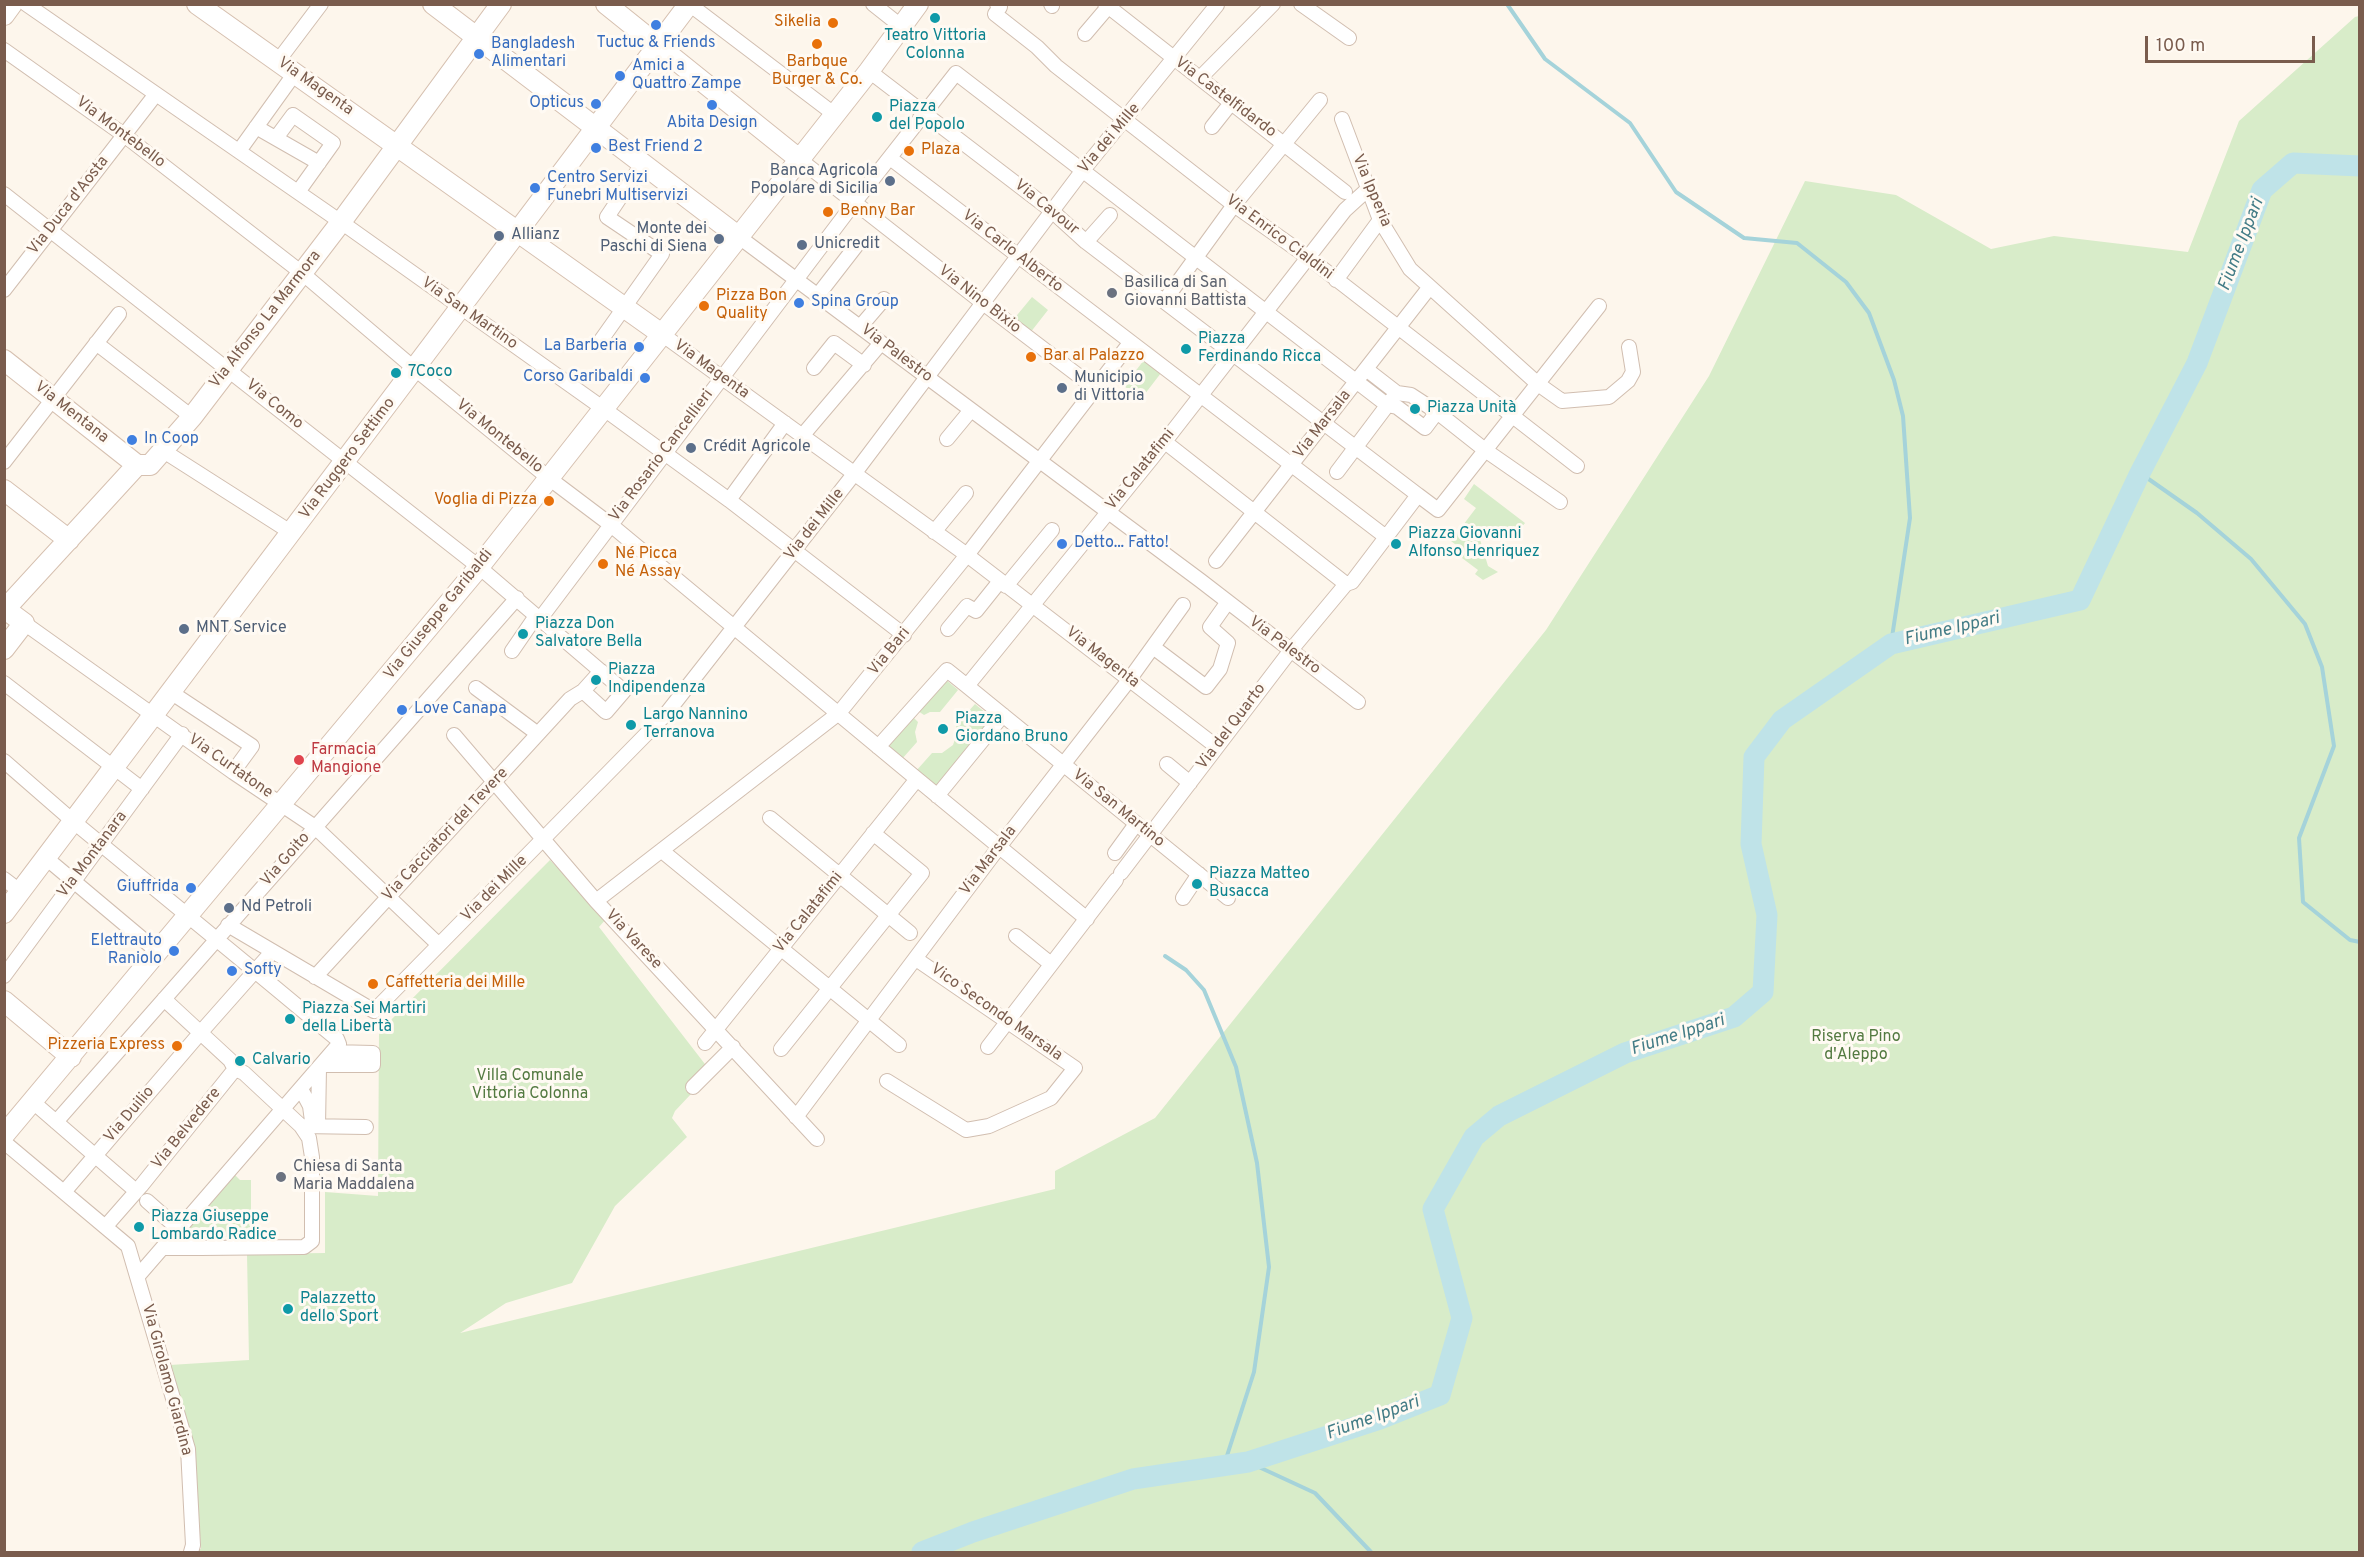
<!DOCTYPE html>
<html>
<head>
<meta charset="utf-8">
<style>
	body { margin:0 }
	#map { position:relative; width:2364px; height:1557px; overflow:hidden; background:#fdf6ec; font-family:Overpass,sans-serif }
	canvas { display:block }
	.frame { position:absolute; inset:0; border:6px solid #7a5c4d; pointer-events:none }
	.scale { position:absolute; left:2145px; top:36px; width:170px; height:27px; box-sizing:border-box; border:3px solid #7a5c4d; border-top:0; padding-left:8px; font-size:18px; line-height:21px; white-space:nowrap; color:#7a5c4d; -webkit-text-stroke:4px #fffaf3; paint-order:stroke }
</style>
</head>
<body>
<div id="map">
<canvas width="2364" height="1557"></canvas>
<div class="frame"></div>
<div class="scale">100 m</div>
</div>
<script>
const ctx = document.querySelector('canvas').getContext('2d');
ctx.lineJoin = 'round';
function fillPath(path, color) { ctx.fillStyle = color; ctx.fill(path, 'evenodd'); }
const poly = rows => new Path2D(rows.map(r => 'M' + r).join(''));
function stroke(path, color, width, dash) { ctx.strokeStyle = color; ctx.lineWidth = width; ctx.lineCap = dash ? 'butt' : 'round'; ctx.setLineDash(dash || []); ctx.stroke(path); }
function write(font, color, halo, rows, align = 'center') {
  ctx.font = font + ' Overpass,sans-serif'; ctx.lineWidth = 6; ctx.setLineDash([]); ctx.textBaseline = 'middle'; ctx.strokeStyle = halo; ctx.fillStyle = color; for (const [text, x, y, turn = 0] of rows) {
    ctx.save(); ctx.translate(x, y); ctx.rotate((+turn || 0) * Math.PI / 180); ctx.textAlign = isNaN(turn) ? turn : align; if (halo) ctx.strokeText(text, 0, 0); ctx.fillText(text, 0, 0); ctx.restore();
  }
}
const green = poly([
	[2359,16,2359,1552,184,1552,201,1549,195,1459,170,1365,249,1360,247,1254,325,1253,325,1192,378,1196,379,1032,550,860,606,919,599,927,708,1068,685,1089,691,1094,675,1111,672,1118,687,1137,615,1206,572,1283,506,1303,460,1333,1055,1189,1055,1171,1155,1118,1546,630,1709,376,1805,181,1896,195,1991,249,2054,236,2188,252,2239,121,2355,17],
	[1032,297,1048,310,1030,333,1013,320],
	[1144,360,1161,373,1141,399,1124,386],
	[1474,484,1525,523,1521,528,1481,527,1478,533,1488,566,1498,572,1483,580,1475,574,1478,570,1462,558,1465,552,1451,541,1476,508,1464,499],
	[945,679,958,690,940,712,930,712,924,715,918,711],
	[975,704,993,719,935,787,916,771,932,753,942,753,953,745,957,733,956,725],
	[913,717,918,722,915,732,917,742,902,759,887,747],
	[234,1174,240,1180,251,1180,251,1237,200,1237,188,1227]
]);
const stream = poly([
	[1507,4,1545,59,1630,123,1676,192,1744,238,1797,243,1846,282,1869,313,1894,380,1903,416,1910,518,1891,644],
	[2140,473,2197,513,2251,559,2305,624,2322,667,2334,746,2299,838,2303,902,2350,940,2360,942],
	[1165,956,1186,970,1204,990,1236,1067,1257,1163,1269,1267,1254,1372,1224,1465],
	[1248,1462,1315,1493,1371,1552]
]);
const river = poly([
	[922,1552,973,1532,1133,1479,1248,1462,1380,1419,1440,1395,1462,1318,1433,1209,1474,1137,1499,1116,1625,1053,1734,1017,1763,992,1767,915,1751,844,1754,757,1782,720,1891,644,2080,600,2140,473,2197,363,2262,190,2293,163,2360,166]
]);
const street = poly([
	[26,4,341,222,604,409,729,500,904,635],
	[689,4,834,114],
	[873,4,902,27],
	[997,4,1000,7,995,14,1037,47,1056,66,1234,205,1309,258,1577,466],
	[1051,4,1052,6],
	[1105,4,1345,192],
	[1301,4,1349,38],
	[1085,34,1108,7],
	[4,50,124,135,302,273,415,369,550,479,611,525,917,779],
	[278,61,321,4],
	[869,71,1052,211,1086,242,1418,495],
	[1200,78,1273,4],
	[1342,119,1380,220,1410,269,1538,384,1562,401,1609,397,1628,381,1633,372,1629,347],
	[256,127,319,163],
	[1212,127,1231,103],
	[276,138,293,115,333,143,298,192],
	[239,151,295,73],
	[890,158,1386,537],
	[799,159,983,303,1096,389],
	[4,194,479,567,624,691,606,712,583,691],
	[739,237,1201,581,1358,702],
	[1086,242,1110,215],
	[1336,280,1380,220],
	[4,290,156,94],
	[818,295,856,246],
	[1165,300,1234,205,1320,100],
	[860,327,884,299],
	[663,335,967,555,1217,747],
	[96,343,192,417],
	[599,343,662,254,607,217,643,163],
	[814,368,834,343,864,365],
	[1366,369,1397,393,1411,395,1437,412,1485,450,1560,502],
	[802,436,881,343],
	[947,439,971,410],
	[1165,442,1346,584],
	[162,450,292,533],
	[4,462,119,314],
	[1337,472,1392,399],
	[729,500,785,423],
	[934,532,966,493],
	[1216,561,1429,288],
	[1006,586,1052,530],
	[540,619,854,203,956,73,1387,405,1397,407,1425,428,1437,412],
	[24,623,233,772,315,827,439,945],
	[948,629,967,606,976,611,1000,581],
	[1153,647,1206,687,1220,669,1228,643,1210,627,1227,603],
	[512,651,536,616],
	[4,683,142,789],
	[476,688,538,734],
	[172,693,252,746,233,772],
	[454,735,596,901,817,1139],
	[878,747,947,670,967,686],
	[4,761,74,822,255,971,201,1032,64,1192],
	[1167,764,1190,783],
	[937,796,1003,715],
	[770,818,910,933],
	[662,851,899,1045],
	[1115,853,1136,824],
	[46,858,158,952],
	[1121,873,1291,650,1346,584,1352,582,1418,495,1438,510,1599,306],
	[4,879,21,892],
	[1183,898,1199,874],
	[1228,898,967,686,1152,458,1345,210,1368,189],
	[596,901,839,713,967,555,1130,343],
	[228,925,374,1011,666,714,854,474,1083,170,1217,5],
	[1016,936,1051,964],
	[4,976,182,734],
	[315,977,570,699,583,691,601,671],
	[705,1043,917,779,1087,919],
	[988,1047,1116,880],
	[781,1049,922,873,873,833],
	[322,1065,373,1065,373,1053,332,1052],
	[887,1081,966,1130,989,1126,1051,1098,1075,1068,916,959],
	[693,1087,733,1047],
	[301,1089,310,1106,312,1121],
	[33,1102,136,1191],
	[796,1117,999,847,1129,680,1183,605],
	[56,1122,517,598],
	[301,1126,366,1127],
	[318,1126,319,1068],
	[4,1142,128,1246,188,1449,193,1545,191,1552],
	[147,1201,200,1248,304,1247,312,1241,312,1157,309,1138,301,1126,244,1073,235,1069,230,1060,164,999],
	[106,1226,141,1186,235,1069],
	[163,1248,200,1248],
	[138,1276,339,1044,337,1039,255,971,272,952]
]);
const secondary = poly([
	[197,4,663,335],
	[433,4,739,237],
	[606,4,799,159],
	[4,15,12,4],
	[4,360,137,465],
	[4,490,69,540],
	[4,649,24,623,5,609,137,465,150,465,192,417,341,222,501,4],
	[4,913,689,4],
	[4,1001,71,1057],
	[4,1135,479,567,869,71,918,4]
]);
const markers = [
	[935,18,6,"#0f9aa8"],
	[833,23,6,"#e8710a"],
	[656,25,6,"#3f7fe0"],
	[817,44,6,"#e8710a"],
	[479,54,6,"#3f7fe0"],
	[620,76,6,"#3f7fe0"],
	[596,104,6,"#3f7fe0"],
	[712,105,6,"#3f7fe0"],
	[877,117,6,"#0f9aa8"],
	[596,148,6,"#3f7fe0"],
	[909,151,6,"#e8710a"],
	[890,181,6,"#5c6f8a"],
	[535,188,6,"#3f7fe0"],
	[828,212,6,"#e8710a"],
	[499,236,6,"#5c6f8a"],
	[719,239,6,"#5c6f8a"],
	[802,245,6,"#5c6f8a"],
	[1112,293,6,"#6b7280"],
	[799,303,6,"#3f7fe0"],
	[704,306,6,"#e8710a"],
	[639,347,6,"#3f7fe0"],
	[1186,349,6,"#0f9aa8"],
	[1031,357,6,"#e8710a"],
	[396,373,6,"#0f9aa8"],
	[645,378,6,"#3f7fe0"],
	[1062,388,6,"#5c6f8a"],
	[1415,409,6,"#0f9aa8"],
	[132,440,6,"#3f7fe0"],
	[691,448,6,"#5c6f8a"],
	[549,501,6,"#e8710a"],
	[1062,544,6,"#3f7fe0"],
	[1396,544,6,"#0f9aa8"],
	[603,564,6,"#e8710a"],
	[184,629,6,"#5c6f8a"],
	[523,634,6,"#0f9aa8"],
	[596,680,6,"#0f9aa8"],
	[402,710,6,"#3f7fe0"],
	[631,725,6,"#0f9aa8"],
	[943,729,6,"#0f9aa8"],
	[299,760,6,"#e0444e"],
	[1197,884,6,"#0f9aa8"],
	[191,888,6,"#3f7fe0"],
	[229,908,6,"#5c6f8a"],
	[174,951,6,"#3f7fe0"],
	[232,971,6,"#3f7fe0"],
	[373,984,6,"#e8710a"],
	[290,1019,6,"#0f9aa8"],
	[177,1046,6,"#e8710a"],
	[240,1061,6,"#0f9aa8"],
	[281,1177,6,"#6b7280"],
	[139,1227,6,"#0f9aa8"],
	[288,1309,6,"#0f9aa8"]
];
const foodNames = [
	["Sikelia",821,23,"right"],
	["Barbque",817,63,"center"],
	["Burger & Co.",817,81,"center"],
	["Plaza",921,151],
	["Benny Bar",840,212],
	["Pizza Bon",716,297],
	["Quality",716,315],
	["Bar al Palazzo",1043,357],
	["Voglia di Pizza",537,501,"right"],
	["Né Picca",615,555],
	["Né Assay",615,573],
	["Caffetteria dei Mille",385,984],
	["Pizzeria Express",165,1046,"right"]
];
const cultureNames = [
	["Teatro Vittoria",935,37,"center"],
	["Colonna",935,55,"center"],
	["Piazza",889,108],
	["del Popolo",889,126],
	["Piazza",1198,340],
	["Ferdinando Ricca",1198,358],
	["7Coco",408,373],
	["Piazza Unità",1427,409],
	["Piazza Giovanni",1408,535],
	["Alfonso Henriquez",1408,553],
	["Piazza Don",535,625],
	["Salvatore Bella",535,643],
	["Piazza",608,671],
	["Indipendenza",608,689],
	["Largo Nannino",643,716],
	["Terranova",643,734],
	["Piazza",955,720],
	["Giordano Bruno",955,738],
	["Piazza Matteo",1209,875],
	["Busacca",1209,893],
	["Piazza Sei Martiri",302,1010],
	["della Libertà",302,1028],
	["Calvario",252,1061],
	["Piazza Giuseppe",151,1218],
	["Lombardo Radice",151,1236],
	["Palazzetto",300,1300],
	["dello Sport",300,1318]
];
const shopNames = [
	["Tuctuc & Friends",656,44,"center"],
	["Bangladesh",491,45],
	["Alimentari",491,63],
	["Amici a",632,67],
	["Quattro Zampe",632,85],
	["Opticus",584,104,"right"],
	["Abita Design",712,124,"center"],
	["Best Friend 2",608,148],
	["Centro Servizi",547,179],
	["Funebri Multiservizi",547,197],
	["Spina Group",811,303],
	["La Barberia",627,347,"right"],
	["Corso Garibaldi",633,378,"right"],
	["In Coop",144,440],
	["Detto... Fatto!",1074,544],
	["Love Canapa",414,710],
	["Giuffrida",179,888,"right"],
	["Elettrauto",162,942,"right"],
	["Raniolo",162,960,"right"],
	["Softy",244,971]
];
const streetNames = [
	["Via Magenta",315,87,35],
	["Via Castelfidardo",1225,98,37],
	["Via Montebello",120,133,37],
	["Via dei Mille",1110,139,-50],
	["Via Ipperia",1371,191,67],
	["Via Duca d'Aosta",69,206,-52],
	["Via Cavour",1046,208,39],
	["Via Enrico Cialdini",1279,238,37],
	["Via Carlo Alberto",1012,252,38],
	["Via Nino Bixio",979,300,38],
	["Via San Martino",469,314,35],
	["Via Alfonso La Marmora",266,320,-52],
	["Via Palestro",896,354,37],
	["Via Magenta",711,370,36],
	["Via Como",274,405,39],
	["Via Mentana",71,413,38],
	["Via Marsala",1323,425,-52],
	["Via Montebello",499,437,39],
	["Via Rosario Cancellieri",662,456,-53],
	["Via Ruggero Settimo",348,459,-53],
	["Via Calatafimi",1141,470,-51],
	["Via dei Mille",815,525,-52],
	["Via Giuseppe Garibaldi",439,615,-51],
	["Via Palestro",1284,646,37],
	["Via Bari",890,652,-51],
	["Via Magenta",1102,658,38],
	["Via del Quarto",1232,727,-53],
	["Via Curtatone",230,767,35],
	["Via San Martino",1118,809,39],
	["Via Cacciatori del Tevere",446,835,-47],
	["Via Montanara",93,855,-53],
	["Via Goito",286,860,-49],
	["Via Marsala",989,861,-53],
	["Via dei Mille",495,889,-45],
	["Via Calatafimi",809,913,-51],
	["Via Varese",633,940,47],
	["Vico Secondo Marsala",996,1013,35],
	["Via Duilio",130,1115,-50],
	["Via Belvedere",187,1129,-51],
	["Via Girolamo Giardina",166,1380,75]
];
const serviceNames = [
	["Banca Agricola",878,172,"right"],
	["Popolare di Sicilia",878,190,"right"],
	["Monte dei",707,230,"right"],
	["Paschi di Siena",707,248,"right"],
	["Allianz",511,236],
	["Unicredit",814,245],
	["Municipio",1074,379],
	["di Vittoria",1074,397],
	["Crédit Agricole",703,448],
	["MNT Service",196,629],
	["Nd Petroli",241,908]
];
const worshipNames = [
	["Basilica di San",1124,284],
	["Giovanni Battista",1124,302],
	["Chiesa di Santa",293,1168],
	["Maria Maddalena",293,1186]
];
const healthNames = [
	["Farmacia",311,751],
	["Mangione",311,769]
];
const parkNames = [
	["Riserva Pino",1856,1038],
	["d'Aleppo",1856,1056],
	["Villa Comunale",530,1077],
	["Vittoria Colonna",530,1095]
];
const waterNames = [
	["Fiume Ippari",2242,245,-69],
	["Fiume Ippari",1952,630,-13],
	["Fiume Ippari",1678,1036,-18],
	["Fiume Ippari",1373,1419,-20]
];
fillPath(green, '#d8ecc9');
stroke(stream, '#a5d3da', 4);
stroke(river, '#bfe3e8', 21);
stroke(street, '#d1beb0', 16);
stroke(secondary, '#d6c0b0', 22);
stroke(street, '#fff', 14);
stroke(secondary, '#fff', 20);
for (const [x, y, r, color] of markers) { const dot = new Path2D(); dot.arc(x, y, r, 0, 2 * Math.PI); ctx.fillStyle = color; ctx.fill(dot); stroke(dot, '#fffaf3', 2); }
write('16px', '#c56008', '#fffaf3', foodNames, 'left');
write('16px', '#0d838f', '#fffaf3', cultureNames, 'left');
write('16px', '#366cbe', '#fffaf3', shopNames, 'left');
write('16px', '#7a5c4d', '#fffaf3', streetNames);
write('16px', '#4e5e75', '#fffaf3', serviceNames, 'left');
write('16px', '#5b616d', '#fffaf3', worshipNames, 'left');
write('16px', '#be3a42', '#fffaf3', healthNames, 'left');
write('16px', '#537a41', '#fffaf3', parkNames);
write('italic 18px', '#437c86', '#fffaf3', waterNames);
</script>
</body>
</html>
